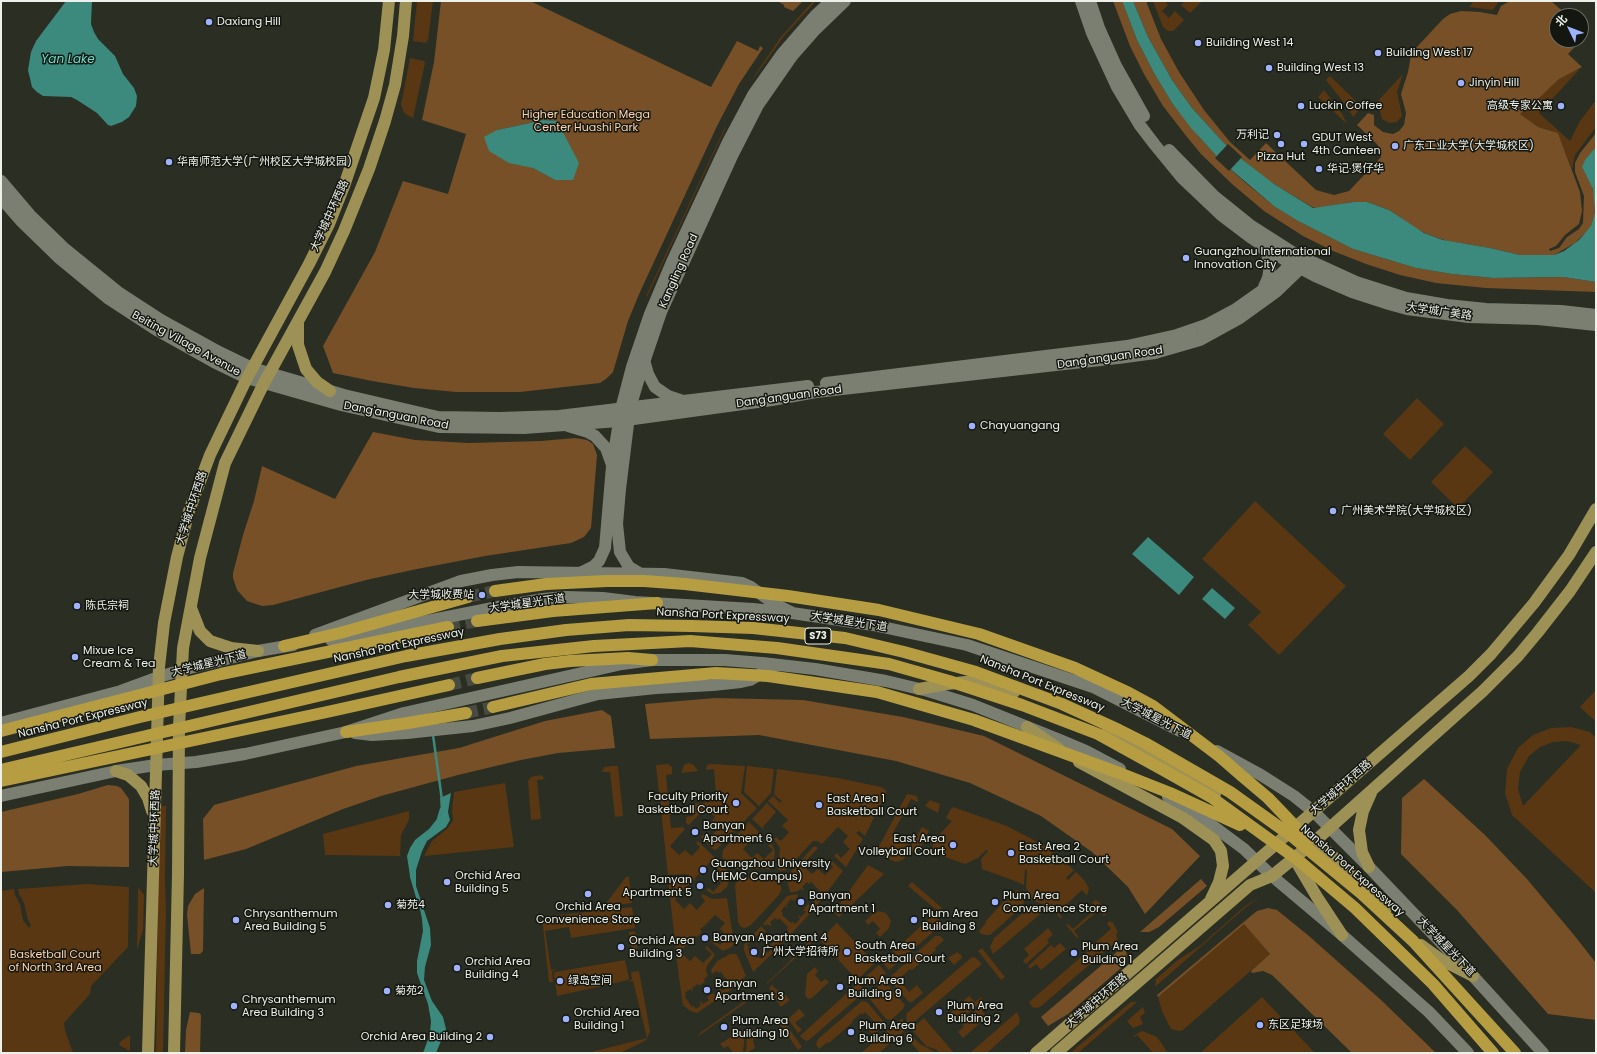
<!DOCTYPE html>
<html>
<head>
<meta charset="utf-8">
<style>
	body { margin:0 }
	#map { position:relative; width:1597px; height:1054px; overflow:hidden; background:#2a2e23; font-family:Poppins,"Noto Sans SC",sans-serif }
	canvas { display:block }
	.frame { position:absolute; inset:0; border:2px solid #eef1ea; pointer-events:none }
	.north { position:absolute; left:1549px; top:8px; width:40px; height:40px; box-sizing:border-box; background:#141610; border:1px solid #6b6e67; border-radius:50%; rotate:313deg; font-size:11px; font-weight:700; line-height:16px; text-align:center; color:#eef1ea }
	.north::after { content:''; display:block; margin:auto; width:14px; height:18px; background:#9fb3fd; clip-path:polygon(50% 0,100% 100%,50% 72%,0 100%) }
</style>
</head>
<body>
<div id="map">
<canvas width="1597" height="1054"></canvas>
<div class="frame"></div>
<div class="north">北</div>
</div>
<script>
const ctx = document.querySelector('canvas').getContext('2d');
ctx.lineJoin = 'round';
function fillPath(path, color) { ctx.fillStyle = color; ctx.fill(path, 'evenodd'); }
const poly = rows => new Path2D(rows.map(r => 'M' + r).join(''));
function stroke(path, color, width, dash) { ctx.strokeStyle = color; ctx.lineWidth = width; ctx.lineCap = dash ? 'butt' : 'round'; ctx.setLineDash(dash || []); ctx.stroke(path); }
function write(font, color, halo, rows, align = 'center') {
  ctx.font = font + ' Poppins,"Noto Sans SC",sans-serif'; ctx.lineWidth = 3; ctx.setLineDash([]); ctx.textBaseline = 'middle'; ctx.strokeStyle = halo; ctx.fillStyle = color; for (const [text, x, y, turn = 0] of rows) {
    ctx.save(); ctx.translate(x, y); ctx.rotate((+turn || 0) * Math.PI / 180); ctx.textAlign = isNaN(turn) ? turn : align; if (halo) ctx.strokeText(text, 0, 0); ctx.fillText(text, 0, 0); ctx.restore();
  }
}
const green = poly([
	[417,1,433,1,428,40,426,43,413,41],
	[813,1,816,1,784,36,754,78,753,78,780,38],
	[1153,1,1165,1,1168,5,1162,11,1169,18,1175,11,1184,20,1173,31,1168,31,1163,27],
	[1185,1,1202,1,1190,13,1181,5],
	[1474,1,1499,1,1493,10,1469,7],
	[410,58,424,61,425,63,413,118,404,113,401,105],
	[1580,69,1539,113,1570,141,1580,121,1596,100,1596,127,1575,155,1572,169,1558,133,1538,127,1520,114,1534,103,1559,79,1570,72],
	[1403,74,1397,92,1402,116,1397,122,1389,123,1382,119,1379,108,1374,105],
	[1330,76,1362,107,1353,117,1348,108,1326,80],
	[1324,90,1342,114,1347,124,1318,97],
	[725,127,726,127,647,297,646,296],
	[1417,398,1444,424,1410,460,1383,434],
	[1465,446,1493,472,1458,508,1431,482],
	[1255,501,1346,586,1279,655,1248,625,1261,612,1202,559],
	[1596,690,1596,722,1580,707],
	[1571,727,1590,732,1596,738,1596,893,1512,815,1505,793,1507,769,1518,748,1533,735,1551,728],
	[1567,741,1581,745,1523,806,1518,789,1520,772,1529,756,1540,747,1553,742],
	[689,763,694,765,698,771,681,773,684,765],
	[668,764,672,767,672,774,666,775,671,828,683,827,685,829,670,846,679,855,685,850,692,856,700,847,696,843,698,841,729,872,730,877,727,887,720,893,712,894,706,890,709,888,713,892,721,883,715,876,720,871,710,862,695,878,696,881,686,874,668,875,656,765],
	[711,764,745,766,741,793,757,808,716,850,713,849,701,837,704,834,708,839,717,830,710,823,715,817,705,808,689,825,686,823,686,817,693,816,692,804,710,802,709,795,716,794,714,769,706,770,707,765],
	[612,766,618,766,623,816,615,817,610,772,602,772,604,767],
	[747,766,774,769,771,793,759,806,744,792],
	[777,769,838,778,881,787,887,791,865,836,859,831,856,833,863,839,846,867,834,856,837,853,841,858,850,849,843,842,848,836,838,827,822,844,817,841,813,841,786,870,781,871,778,869,780,848,774,839,776,837,781,841,789,832,782,826,788,820,768,801,773,796,780,803,782,801,774,795],
	[541,775,545,779,537,780,541,819,531,820,528,781,531,777],
	[505,783,514,847,424,856,432,841,448,828,453,820,452,810,454,792],
	[907,794,917,796,918,801,917,802,911,799,892,835,911,846,922,827,929,831,920,848,911,852,902,860,896,862,891,860,877,850],
	[930,800,940,804,938,813,925,806],
	[767,803,776,812,763,827,764,830,752,819],
	[159,806,166,806,165,880,166,909,163,1053,156,1053],
	[953,807,1007,826,1045,846,1074,870,1066,878,1068,880,1076,872,1084,880,1089,888,1087,896,1082,890,1058,912,1062,917,1061,919,1050,906,1048,907,1030,899,1029,892,1026,888,1027,871,1025,869,1024,885,1015,881,982,869,981,859,988,851,986,850,978,858,965,864,936,854,932,849,933,844,937,835,939,835,952,821,946,818,950,810],
	[409,811,409,820,401,835,400,856,325,855,323,834],
	[749,822,760,833,758,833,743,849,752,858,757,853,764,859,773,850,768,846,771,843,774,848,775,852,773,866,770,869,735,869,722,857,723,850],
	[814,846,818,848,802,865,812,874,818,869,825,875,833,867,829,862,831,860,843,871,815,908,811,906,815,901,813,899,814,898,817,900,821,895,819,893,820,891,811,882,809,884,807,882,802,887,804,889,803,890,801,889,796,892,790,892,786,877],
	[868,865,884,874,839,917,834,912],
	[626,877,629,877,632,903,604,906],
	[745,877,773,877,779,882,781,887,781,891,778,896,751,925,745,928,741,927,738,922,735,885,738,879],
	[679,878,684,878,693,884,690,883,675,900,684,909,690,903,697,910,705,901,701,896,703,894,712,899,727,898,734,943,732,947,723,951,711,942,713,939,720,945,728,937,720,929,725,923,715,915,700,930,702,932,697,937,695,936,680,952,690,961,695,956,703,963,712,954,705,948,707,946,715,955,707,966,706,971,708,976,704,979,705,982,699,986,698,984,692,988,693,990,692,991,690,989,685,993,686,995,685,997,692,1007,694,1006,696,1009,701,1005,700,1002,701,1001,703,1004,709,1000,707,997,713,993,715,995,720,992,719,989,720,988,722,991,728,987,726,984,728,982,721,972,719,973,717,971,712,974,711,970,717,961,730,954,736,954,738,957,746,976,728,992,697,1013,690,1011,683,1005,679,978,668,879],
	[912,882,942,908,939,912,908,886],
	[87,884,129,887,128,947,91,986,90,994,64,1023,65,1030,73,1053,1,1053,1,891,14,889,15,895,20,904,23,920,29,928,31,925,28,920,24,903,19,894,18,889],
	[138,887,144,895,143,930,137,950],
	[1017,890,1022,892,1024,895,1024,902,1022,907,990,935,986,935,981,934,979,931,986,923,985,922,1004,901,1007,901],
	[797,894,798,896,794,901,791,899,786,905,788,907,788,908,785,906,781,911,783,913,782,915,791,923,793,922,795,924,800,919,798,916,798,915,801,917,806,912,803,910,808,904,814,909,782,944,778,942,783,938,781,935,782,934,784,936,789,932,787,929,788,927,779,918,778,920,775,918,770,922,772,925,771,926,766,924,764,926,763,924,787,896],
	[1260,897,1246,907,1155,987,1156,979,1178,960,1201,945,1245,906],
	[1096,900,1100,903,1106,914,1104,916,1099,910,1074,931,1079,937,1077,938,1066,925,1068,924,1073,929,1097,908,1092,902],
	[1038,906,1045,910,993,954,990,947,994,938,1026,910],
	[632,907,635,928,571,938,569,927,545,931,551,970,556,969,552,972,553,982,549,982,542,917],
	[879,911,886,913,891,921,889,928,880,937,876,933,880,929,873,921,868,925,865,921,874,913],
	[934,914,940,921,939,927,889,970,882,962],
	[1110,921,1113,923,1118,932,1116,934,1118,940,1040,1007,1036,1008,1032,1007,1029,1002,1088,951,1083,944,1084,943,1089,948,1111,929,1107,923],
	[837,923,875,963,857,980,820,940],
	[1244,923,1270,954,1183,1030,1179,1031,1171,1029,1162,1011,1158,997],
	[761,926,766,931,761,936,759,934,754,939,756,941,754,942,752,940,747,945,749,947,748,949,757,958,759,957,761,959,766,954,764,952,765,951,768,953,772,948,770,945,776,940,781,945,753,972,744,950,744,945],
	[1048,928,1053,934,1047,940,1049,943,1026,964,1023,961,1029,955,1024,949],
	[635,931,638,955,633,956,629,932],
	[817,933,819,936,767,984,767,983,790,961],
	[935,936,940,936,944,940,935,948,936,950,912,970,910,969,902,976,903,978,900,981,909,992,917,985,923,993,912,1002,909,1002,891,982,890,977],
	[1060,943,1066,949,1041,970,1036,964,1030,969,1028,966,1051,945,1054,948],
	[982,948,1005,977,1001,980,978,951],
	[957,952,961,955,962,958,954,965,948,958],
	[972,957,976,958,982,964,909,1026,906,1018,907,1013],
	[625,960,629,978,628,980,557,996,554,973,555,972],
	[879,965,886,973,873,985,868,985,862,980],
	[815,967,818,971,815,975,821,982,825,979,829,982,812,998,808,999,805,995,807,974],
	[639,971,650,1031,647,1039,643,1042,620,1053,587,1053,647,1038,633,981,628,982,632,979,631,972],
	[858,983,863,988,862,994,809,1040,806,1041,803,1039,800,1036],
	[882,983,886,983,888,985,905,1005,903,1009,891,1020,886,1019,869,998,870,993],
	[772,985,778,991,780,990,790,1000,781,1007,769,988],
	[753,995,755,996,697,1037,700,1033],
	[969,996,975,1002,981,997,983,1000,959,1021,957,1018,950,1023,945,1017],
	[1262,997,1315,1053,1200,1053],
	[862,1001,867,1002,883,1021,883,1027,873,1035,868,1029,875,1023,865,1012,862,1015,861,1013,852,1021,853,1022,829,1043,828,1042,819,1049,816,1044,818,1039],
	[985,1002,988,1005,982,1011,987,1017,963,1038,958,1032,964,1026,961,1023],
	[1131,1002,1137,1002,1078,1053,1070,1053],
	[1143,1007,1145,1013,1140,1017,1143,1024,1133,1028,1127,1021],
	[799,1009,805,1015,795,1023,802,1030,798,1033,788,1019],
	[1017,1012,1020,1019,1019,1024,987,1053,970,1053],
	[902,1018,906,1029,902,1033,879,1053,861,1053],
	[924,1018,954,1053,940,1053,935,1049,926,1046,911,1029],
	[783,1020,802,1047,798,1050,779,1023],
	[755,1028,759,1029,761,1034,753,1040,755,1048,746,1053,747,1034],
	[743,1029,745,1032,743,1053,733,1053,728,1046,724,1048,720,1044],
	[1142,1031,1157,1037,1168,1053,1153,1053,1139,1037,1137,1035,1134,1037,1133,1036],
	[908,1032,920,1044,937,1053,920,1053,904,1035],
	[130,1035,130,1051,119,1045,121,1041]
]);
const forest = poly([
	[441,1,530,1,711,87,737,41,758,51,760,46,763,48,739,84,717,126,640,292,628,321,613,372,606,379,600,383,520,392,456,392,414,388,372,381,333,373,323,346,375,252,403,181,448,194,466,134,422,120,434,62],
	[543,120,557,121,555,180,533,168,497,130],
	[777,1,803,1,793,11,784,7,784,5],
	[1113,1,1122,1,1137,40,1154,73,1172,103,1200,138,1221,161,1247,184,1275,207,1298,221,1353,249,1416,268,1452,274,1493,278,1563,277,1596,282,1596,292,1486,288,1436,283,1400,275,1366,264,1333,251,1303,236,1264,211,1232,184,1201,154,1187,137,1163,106,1144,74,1130,46],
	[1133,1,1146,1,1161,39,1179,72,1204,110,1230,142,1250,160,1266,143,1316,190,1334,195,1349,191,1381,157,1381,151,1377,144,1357,125,1368,113,1374,115,1374,125,1383,132,1393,134,1399,131,1404,125,1406,113,1401,94,1408,72,1411,55,1416,48,1443,19,1450,14,1461,11,1480,12,1497,15,1501,6,1510,1,1551,1,1568,16,1557,16,1557,40,1581,40,1581,28,1587,34,1568,54,1582,67,1559,79,1534,103,1520,114,1538,127,1558,133,1580,192,1582,211,1579,224,1565,235,1556,246,1549,249,1550,251,1559,248,1567,237,1579,229,1583,223,1584,196,1575,172,1575,163,1580,153,1596,133,1596,147,1583,165,1583,169,1592,186,1594,194,1595,212,1591,227,1575,243,1554,255,1520,255,1490,248,1447,241,1427,234,1417,229,1389,210,1367,202,1354,202,1316,208,1312,207,1269,181,1239,157,1223,142,1192,108,1172,80,1157,53,1148,37],
	[373,432,415,440,469,443,541,441,575,438,587,440,593,444,597,455,591,528,584,537,571,543,485,556,417,569,366,580,273,605,262,606,247,601,237,590,233,578,233,573,243,535,254,501,262,466,335,499],
	[715,698,803,700,903,717,984,736,1172,829,1200,856,1145,914,1128,887,1092,852,1041,816,970,783,896,761,759,735,650,739,645,704],
	[602,710,611,716,615,748,558,753,521,760,458,775,381,796,343,809,246,849,204,860,203,819,214,805,356,766,459,748,545,721],
	[1424,779,1485,835,1527,879,1574,935,1596,963,1596,1020,1548,1014,1457,910,1401,854,1402,798],
	[108,785,117,786,121,788,129,799,129,867,68,866,1,872,1,812,78,794],
	[1201,879,1207,886,1159,927,1149,932,1140,932],
	[204,888,203,951,200,954,191,954,187,914,188,906,195,894],
	[1268,908,1277,910,1309,936,1381,1000,1436,1053,1352,1053,1272,975,1263,971,1252,973,1251,971,1270,954,1244,924,1158,997,1157,995,1252,915,1257,911],
	[1125,945,1127,957,1126,961,1121,968,1068,1014,1048,1026,1041,1017],
	[190,1012,199,1013,201,1015,200,1053,185,1053,186,1030]
]);
const water = poly([
	[66,1,92,1,91,24,94,32,98,39,115,56,123,74,134,88,137,96,136,106,129,117,122,122,111,126,108,125,97,113,77,100,71,97,43,96,37,92,32,87,28,70,31,52,36,41],
	[1122,1,1133,1,1148,37,1157,53,1172,80,1192,108,1223,142,1239,157,1274,184,1313,208,1354,202,1367,202,1389,210,1424,233,1443,240,1490,248,1520,255,1554,255,1564,251,1579,240,1591,226,1595,212,1593,189,1582,167,1585,160,1596,147,1596,282,1563,277,1493,278,1452,274,1416,268,1353,249,1298,221,1275,207,1221,161,1191,128,1172,103,1154,73,1137,40],
	[543,120,557,121,579,163,573,180,555,180,533,168,509,163,489,151,484,137,497,130],
	[1148,537,1194,577,1179,595,1132,554],
	[1212,588,1235,608,1225,619,1202,599],
	[451,793,448,812,450,820,446,827,427,841,422,851,416,870,416,886,430,928,431,945,425,967,424,980,432,1001,443,1017,446,1029,436,1053,423,1053,430,1034,431,1021,428,1004,417,973,417,961,423,931,422,919,419,904,410,876,407,856,410,848,415,840,429,829,441,814,440,798]
]);
const pier = poly([
	[1228,144,1242,157,1229,171,1215,158]
]);
const stream = poly([
	[433,735,442,800],
	[438,819,441,809],
	[411,876,418,900]
]);
const motorwayTunnel = poly([
	[468,597,495,591],
	[448,627,477,621],
	[449,685,477,678],
	[466,713,493,707]
]);
const tertiary = poly([
	[644,360,648,374,655,387,668,396,683,401],
	[568,426,588,432,595,436,606,448,612,465],
	[582,572,594,566,599,561,605,548,612,466,621,409,632,367,650,314,672,262,728,142,753,95,782,54,815,16,831,1],
	[639,573,629,567,620,552,617,524,620,489,630,408,641,371,661,312,732,156,758,105,792,56,814,31,845,1],
	[315,635,461,581,492,575,518,572,664,574,742,583,751,587,773,603,791,612],
	[355,733,372,735,407,733,473,726,510,718,598,694,656,688,713,685,741,682,750,680,776,665]
]);
const secondary = poly([
	[1081,1,1092,33,1117,87,1139,124,1155,145,1182,178,1221,215,1250,237,1285,260,1315,276,1352,292,1389,304,1407,309,1469,317,1538,319,1596,325],
	[1090,1,1099,28,1116,66,1144,116],
	[1169,150,1214,196,1250,225,1297,255,1356,282,1406,298,1447,305,1486,309,1561,311,1596,315],
	[1,181,30,215,65,249,118,292,161,320,219,352,252,368,344,395,438,417,500,418,559,416,808,386],
	[1,198,22,222,58,257,109,299,155,329,214,362,247,378,341,405,439,427,524,428,619,421,772,400,816,392,1118,358,1155,353,1200,340,1240,318,1276,292,1301,268,1306,260],
	[1261,246,1267,254,1270,266,1268,278,1264,287],
	[826,383,1127,346,1177,335,1206,325,1236,309,1263,290,1278,277,1291,264,1297,255],
	[331,640,498,607,543,599,565,597,603,598,635,602,753,609,792,613,873,625,967,645,1093,687,1180,731],
	[1,723,121,691,159,677,182,670,258,651,293,645],
	[1217,751,1261,775,1294,796,1314,812,1369,867,1473,976,1543,1053],
	[1,796,116,771,156,765,196,762,245,754,346,732,404,713,622,664,652,660,725,660,762,663,815,669,886,681,928,691,973,705,1060,740,1086,751,1120,769],
	[1168,797,1205,820,1244,849,1272,876,1342,935,1429,1012,1468,1053]
]);
const primary = poly([
	[298,324,298,345,306,369,317,382,330,391],
	[191,608,200,631,210,641,231,648,258,651],
	[919,689,947,684,975,681,1014,692],
	[1027,727,1059,749],
	[1108,731,1151,754,1215,794],
	[1079,762,1183,818,1214,840,1221,851,1223,866,1219,882,1211,899],
	[116,771,128,775,141,786,148,798,152,811],
	[1309,836,1337,860,1386,909],
	[1294,858,1317,897,1342,935],
	[1369,867,1362,852,1359,830,1363,811,1371,793],
	[1421,945,1443,961,1473,976],
	[148,1053,159,667,164,623,177,557,189,511,210,455,247,378,309,264,329,224,344,186,374,98,384,50,389,1],
	[174,1053,178,874,179,727,183,648,200,558,225,463,264,383,325,272,344,231,369,169,385,121,395,85,403,36,406,1],
	[1036,1053,1469,676,1491,654,1534,603,1569,555,1596,509],
	[1056,1053,1250,885,1272,876,1315,841,1483,691,1518,656,1538,632,1570,591,1596,552]
]);
const motorway = poly([
	[495,591,546,584,607,581,644,581,685,584,788,596,879,610,979,634,1075,668,1129,693,1153,706,1219,756,1242,776,1268,798,1291,822,1307,842],
	[477,621,553,611,657,603],
	[284,646,340,633,468,597],
	[477,678,545,664,570,661,628,658,652,660],
	[493,707,591,684,716,673,768,676,877,692,974,720,1122,774,1170,793,1240,825],
	[1,731,221,674,448,627],
	[346,732,408,723,466,713],
	[1,752,140,717,406,656,500,639,566,630,629,625,692,626,753,628,845,638,904,652,976,672,1062,704,1119,730,1145,743,1230,792,1293,837,1361,893,1413,941,1515,1053],
	[1,770,399,677,502,656,594,646,690,641,777,648,889,664,949,681,1022,705,1098,734,1165,771,1211,797,1298,860,1355,908,1433,984,1493,1053],
	[1,781,327,712,449,685]
]);
const markers = [
	[209,22,4,"#9fb3fd"],
	[1198,43,4,"#9fb3fd"],
	[1378,53,4,"#9fb3fd"],
	[1269,68,4,"#9fb3fd"],
	[1461,83,4,"#9fb3fd"],
	[1301,106,4,"#9fb3fd"],
	[1561,106,4,"#9fb3fd"],
	[1277,135,4,"#9fb3fd"],
	[1281,144,4,"#9fb3fd"],
	[1304,144,4,"#9fb3fd"],
	[1395,146,4,"#9fb3fd"],
	[169,162,4,"#9fb3fd"],
	[1319,169,4,"#9fb3fd"],
	[1186,258,4,"#9fb3fd"],
	[972,426,4,"#9fb3fd"],
	[1333,511,4,"#9fb3fd"],
	[482,595,4,"#9fb3fd"],
	[77,606,4,"#9fb3fd"],
	[75,657,4,"#9fb3fd"],
	[736,803,4,"#9fb3fd"],
	[819,805,4,"#9fb3fd"],
	[695,832,4,"#9fb3fd"],
	[953,845,4,"#9fb3fd"],
	[1011,853,4,"#9fb3fd"],
	[703,870,4,"#9fb3fd"],
	[447,882,4,"#9fb3fd"],
	[700,886,4,"#9fb3fd"],
	[588,894,4,"#9fb3fd"],
	[801,902,4,"#9fb3fd"],
	[995,902,4,"#9fb3fd"],
	[388,905,4,"#9fb3fd"],
	[236,920,4,"#9fb3fd"],
	[914,920,4,"#9fb3fd"],
	[705,938,4,"#9fb3fd"],
	[621,947,4,"#9fb3fd"],
	[754,952,4,"#9fb3fd"],
	[847,952,4,"#9fb3fd"],
	[1074,953,4,"#9fb3fd"],
	[457,968,4,"#9fb3fd"],
	[560,981,4,"#9fb3fd"],
	[840,987,4,"#9fb3fd"],
	[707,990,4,"#9fb3fd"],
	[387,991,4,"#9fb3fd"],
	[234,1006,4,"#9fb3fd"],
	[939,1012,4,"#9fb3fd"],
	[566,1019,4,"#9fb3fd"],
	[1260,1025,4,"#9fb3fd"],
	[724,1027,4,"#9fb3fd"],
	[851,1032,4,"#9fb3fd"],
	[490,1037,4,"#9fb3fd"]
];
const shields = [
	[818,636,26]
];
const shieldNames = [
	["S73",818,636]
];
const poiNames = [
	["Daxiang Hill",217,22],
	["Building West 14",1206,43],
	["Building West 17",1386,53],
	["Building West 13",1277,68],
	["Jinyin Hill",1469,83],
	["Luckin Coffee",1309,106],
	["高级专家公寓",1553,106,"right"],
	["万利记",1269,135,"right"],
	["GDUT West",1312,138],
	["4th Canteen",1312,151],
	["广东工业大学(大学城校区)",1403,146],
	["Pizza Hut",1281,157,"center"],
	["华南师范大学(广州校区大学城校园)",177,162],
	["华记·煲仔华",1327,169],
	["Guangzhou International",1194,252],
	["Innovation City",1194,265],
	["Chayuangang",980,426],
	["广州美术学院(大学城校区)",1341,511],
	["大学城收费站",474,595,"right"],
	["陈氏宗祠",85,606],
	["Mixue Ice",83,651],
	["Cream & Tea",83,664],
	["Faculty Priority",728,797,"right"],
	["Basketball Court",728,810,"right"],
	["East Area 1",827,799],
	["Basketball Court",827,812],
	["Banyan",703,826],
	["Apartment 6",703,839],
	["East Area",945,839,"right"],
	["Volleyball Court",945,852,"right"],
	["East Area 2",1019,847],
	["Basketball Court",1019,860],
	["Guangzhou University",711,864],
	["(HEMC Campus)",711,877],
	["Orchid Area",455,876],
	["Building 5",455,889],
	["Banyan",692,880,"right"],
	["Apartment 5",692,893,"right"],
	["Banyan",809,896],
	["Apartment 1",809,909],
	["Plum Area",1003,896],
	["Convenience Store",1003,909],
	["菊苑4",396,905],
	["Orchid Area",588,907,"center"],
	["Convenience Store",588,920,"center"],
	["Chrysanthemum",244,914],
	["Area Building 5",244,927],
	["Plum Area",922,914],
	["Building 8",922,927],
	["Banyan Apartment 4",713,938],
	["Orchid Area",629,941],
	["Building 3",629,954],
	["South Area",855,946],
	["Basketball Court",855,959],
	["Plum Area",1082,947],
	["Building 1",1082,960],
	["广州大学招待所",762,952],
	["Orchid Area",465,962],
	["Building 4",465,975],
	["绿岛空间",568,981],
	["Plum Area",848,981],
	["Building 9",848,994],
	["Banyan",715,984],
	["Apartment 3",715,997],
	["菊苑2",395,991],
	["Chrysanthemum",242,1000],
	["Area Building 3",242,1013],
	["Plum Area",947,1006],
	["Building 2",947,1019],
	["Orchid Area",574,1013],
	["Building 1",574,1026],
	["Plum Area",732,1021],
	["Building 10",732,1034],
	["东区足球场",1268,1025],
	["Plum Area",859,1026],
	["Building 6",859,1039],
	["Orchid Area Building 2",482,1037,"right"]
];
const parkNames = [
	["Higher Education Mega",586,115],
	["Center Huashi Park",586,128],
	["Basketball Court",55,955],
	["of North 3rd Area",55,968]
];
const streetNames = [
	["大学城中环西路",330,216,-66],
	["Kangling Road",679,271,-66],
	["大学城广美路",1439,312,8],
	["Beiting Village Avenue",186,344,29],
	["Dang'anguan Road",1110,358,-8],
	["Dang'anguan Road",789,397,-8],
	["Dang'anguan Road",396,416,11],
	["大学城中环西路",192,508,-72],
	["大学城星光下道",527,604,-8],
	["Nansha Port Expressway",723,616,3],
	["大学城星光下道",849,622,9],
	["Nansha Port Expressway",399,646,-12],
	["大学城星光下道",209,664,-14],
	["Nansha Port Expressway",1042,684,22],
	["Nansha Port Expressway",83,719,-14],
	["大学城星光下道",1156,719,27],
	["大学城中环西路",1341,788,-41],
	["大学城中环西路",155,828,-88],
	["Nansha Port Expressway",1352,871,41],
	["大学城星光下道",1446,947,46],
	["大学城中环西路",1097,1001,-41]
];
const waterNames = [
	["Yan Lake",68,60]
];
fillPath(green, '#593712');
fillPath(forest, '#785027');
fillPath(water, '#3c897e');
fillPath(pier, '#2a2e23');
stroke(stream, '#3c897e', 2.5);
stroke(motorwayTunnel, '#474b41', 12, [12, 6]);
stroke(tertiary, '#7a7f72', 12);
stroke(secondary, '#7a7f72', 12);
stroke(primary, '#9e9155', 12);
stroke(motorway, '#b69d41', 12);
for (const [x, y, r, color] of markers) { const dot = new Path2D(); dot.arc(x, y, r, 0, 2 * Math.PI); ctx.fillStyle = color; ctx.fill(dot); stroke(dot, '#141610', 1.5); }
for (const [x, y, w] of shields) { const box = new Path2D(); box.roundRect(x - w / 2, y - 8, w, 16, 3); ctx.fillStyle = '#141610'; ctx.fill(box); stroke(box, '#eef1ea', 1); }
write('bold 10px', '#eef1ea', null, shieldNames);
write('11px', '#eef1ea', '#141610', poiNames, 'left');
write('11px', '#fcd4b0', '#141610', parkNames);
write('11px', '#eef1ea', '#141610', streetNames);
write('italic 12px', '#6addcc', '#141610', waterNames);
</script>
</body>
</html>
